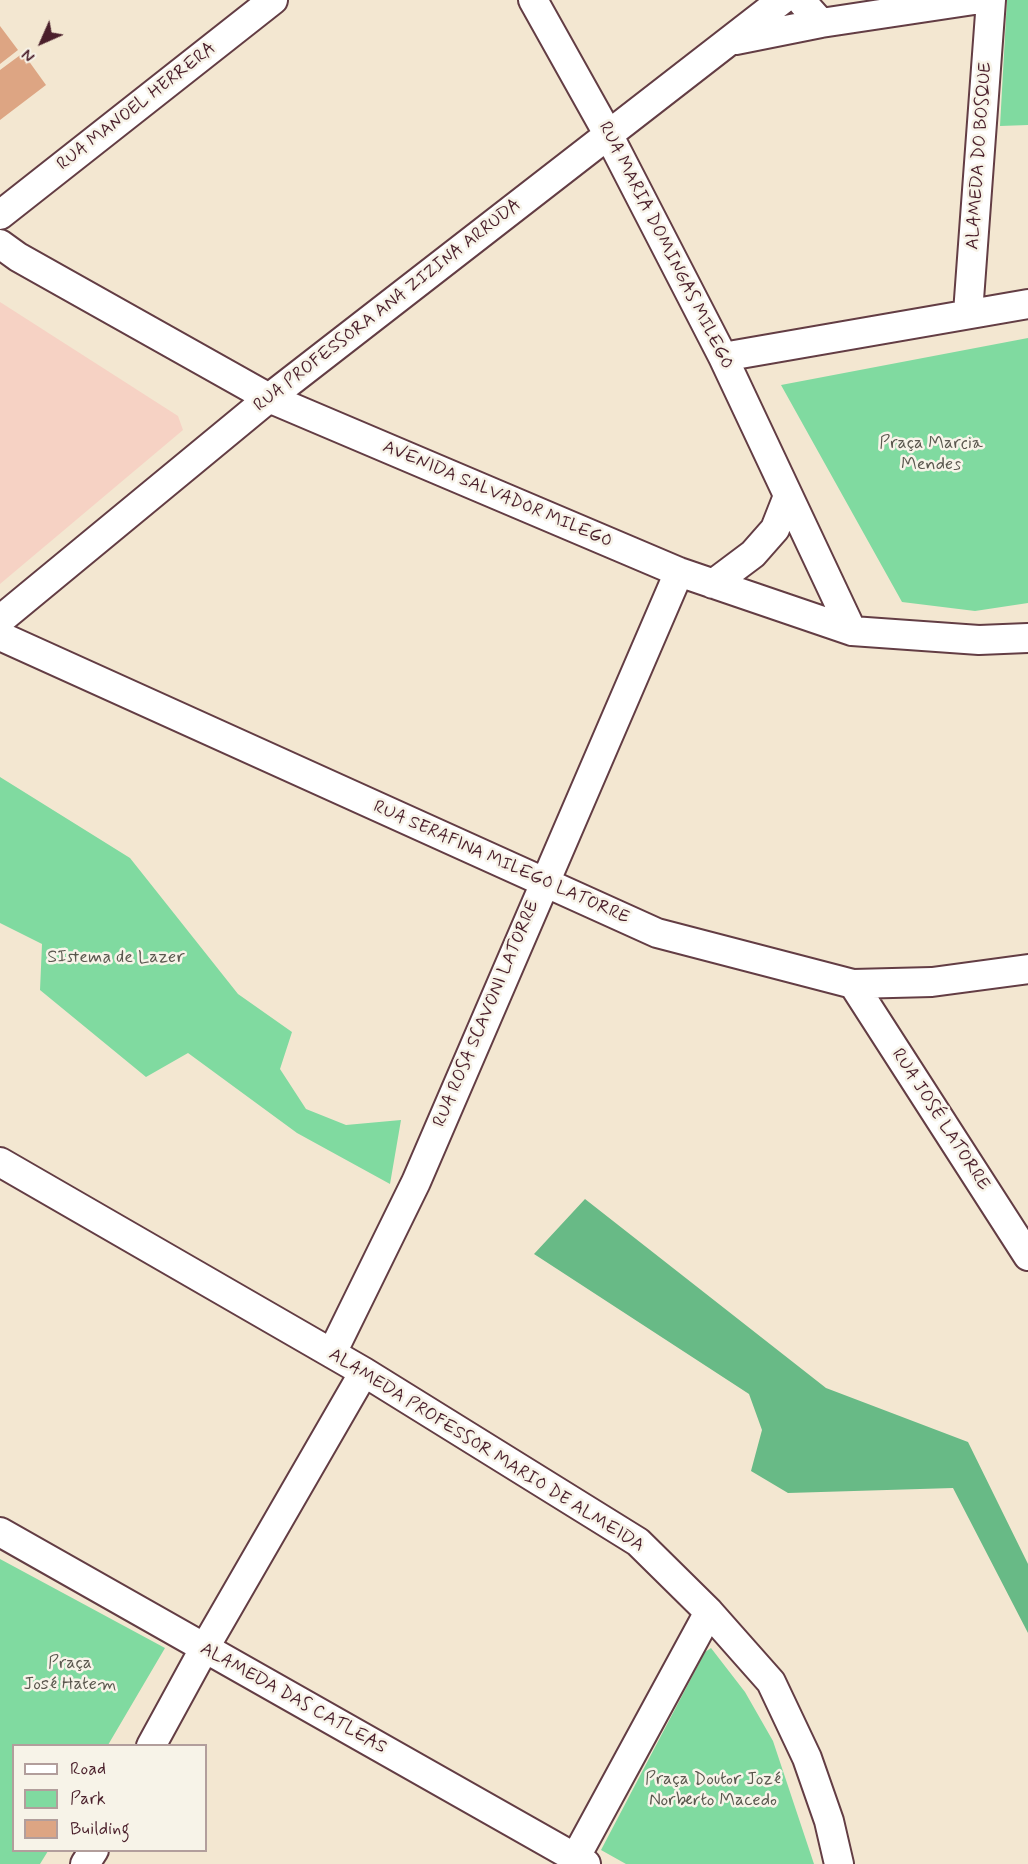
<!DOCTYPE html>
<html>
<head>
<meta charset="utf-8">
<style>
	body { margin:0 }
	#map { position:relative; width:1028px; height:1864px; overflow:hidden; background:#f3e7d1; font-family:Mynerve,sans-serif }
	canvas { display:block }
	.legend { position:absolute; left:12px; top:1744px; width:195px; height:108px; box-sizing:border-box; background:#f7f3e8; border:2px solid #b29e9c; margin:0; padding:8px 10px; list-style:none; font-size:18px; color:#4a1f2b }
	.legend li { display:flex; align-items:center; gap:12px; height:30px }
	.legend b { width:30px; border:2px solid #b29e9c }
	.north { position:absolute; left:12px; top:12px; width:60px; height:60px; -webkit-text-stroke:4px #f7f3e8; paint-order:stroke; rotate:225deg; font-size:16px; font-weight:700; line-height:24px; text-align:center; color:#4a1f2b }
	.north::after { content:''; display:block; margin:auto; width:21px; height:27px; background:#4a1f2b; clip-path:polygon(50% 0,100% 100%,50% 72%,0 100%) }
</style>
</head>
<body>
<div id="map">
<canvas width="1028" height="1864"></canvas>
<ul class="legend">
<li><b style="height:8px;background:#fff"></b>Road</li>
<li><b style="height:16px;background:#80daa0"></b>Park</li>
<li><b style="height:16px;background:#dda583"></b>Building</li>
</ul>
<div class="north">N</div>
</div>
<script>
const ctx = document.querySelector('canvas').getContext('2d');
ctx.lineJoin = 'round';
function fillPath(path, color) { ctx.fillStyle = color; ctx.fill(path, 'evenodd'); }
const poly = rows => new Path2D(rows.map(r => 'M' + r).join(''));
function stroke(path, color, width, dash) { ctx.strokeStyle = color; ctx.lineWidth = width; ctx.lineCap = dash ? 'butt' : 'round'; ctx.setLineDash(dash || []); ctx.stroke(path); }
function write(font, color, halo, rows, align = 'center') {
  ctx.font = font + ' Mynerve,sans-serif'; ctx.lineWidth = 5; ctx.setLineDash([]); ctx.textBaseline = 'middle'; ctx.strokeStyle = halo; ctx.fillStyle = color; for (const [text, x, y, turn = 0] of rows) {
    ctx.save(); ctx.translate(x, y); ctx.rotate((+turn || 0) * Math.PI / 180); ctx.textAlign = isNaN(turn) ? turn : align; if (halo) ctx.strokeText(text, 0, 0); ctx.fillText(text, 0, 0); ctx.restore();
  }
}
const built = poly([
	[0,302,178,416,183,430,0,584]
]);
const green = poly([
	[1007,0,1028,0,1028,125,1000,126],
	[1028,338,1028,603,975,611,902,602,781,385],
	[0,777,130,858,238,994,292,1032,280,1069,306,1109,346,1125,401,1120,390,1184,297,1133,188,1053,146,1077,40,990,42,944,0,923],
	[0,1559,165,1648,108,1745,14,1746,14,1850,48,1851,40,1864,0,1864],
	[711,1648,745,1692,773,1741,814,1864,626,1864,601,1850,705,1652]
]);
const forest = poly([
	[585,1199,826,1388,968,1442,1028,1564,1028,1633,953,1488,788,1493,751,1471,762,1430,749,1394,534,1254]
]);
const building = poly([
	[0,26,18,50,0,64],
	[23,53,46,85,0,120,0,70]
]);
const street = poly([
	[533,0,608,134,723,357,852,631],
	[803,0,803,3,821,23],
	[736,40,821,23,974,0],
	[0,215,273,0],
	[0,244,18,257,269,398,679,572,852,631,979,640,1028,638],
	[968,313,991,0],
	[723,357,1028,304],
	[713,584,753,554,775,529,788,496],
	[0,620,269,398,782,0],
	[0,636,657,933,853,984,932,982,1028,969],
	[853,984,1028,1256],
	[0,1162,364,1372,638,1542,709,1612,771,1682,807,1758,829,1821,839,1864],
	[332,1353,416,1182,679,572],
	[0,1532,586,1864],
	[151,1746,204,1649,364,1372],
	[85,1864,94,1850],
	[572,1864,709,1612]
]);
const streetNames = [
	["RUA MANOEL HERRERA",137,107,-38],
	["ALAMEDA DO BOSQUE",980,156,-86],
	["RUA MARIA DOMINGAS MILEGO",665,246,63],
	["RUA PROFESSORA ANA ZIZINA ARRUDA",388,306,-38],
	["AVENIDA SALVADOR MILEGO",497,495,23],
	["RUA SERAFINA MILEGO LATORRE",501,863,24],
	["RUA ROSA SCAVONI LATORRE",487,1014,-67],
	["RUA JOSÉ LATORRE",940,1120,57],
	["ALAMEDA PROFESSOR MARIO DE ALMEIDA",486,1451,32],
	["ALAMEDA DAS CATLEAS",293,1699,29]
];
const parkNames = [
	["Praça Marcia",931,444],
	["Mendes",931,465],
	["SIstema de Lazer",116,958],
	["Praça",70,1664],
	["José Hatem",70,1685],
	["Praça Doutor Jozé",713,1780],
	["Norberto Macedo",713,1801]
];
fillPath(built, '#f6d2c4');
fillPath(green, '#80daa0');
fillPath(forest, '#68ba86');
fillPath(building, '#dda583');
stroke(street, '#633d44', 32);
stroke(street, '#fff', 28);
write('18px', '#4a1f2b', '#f7f3e8', streetNames);
write('18px', '#5a574e', '#f7f3e8', parkNames);
</script>
</body>
</html>
